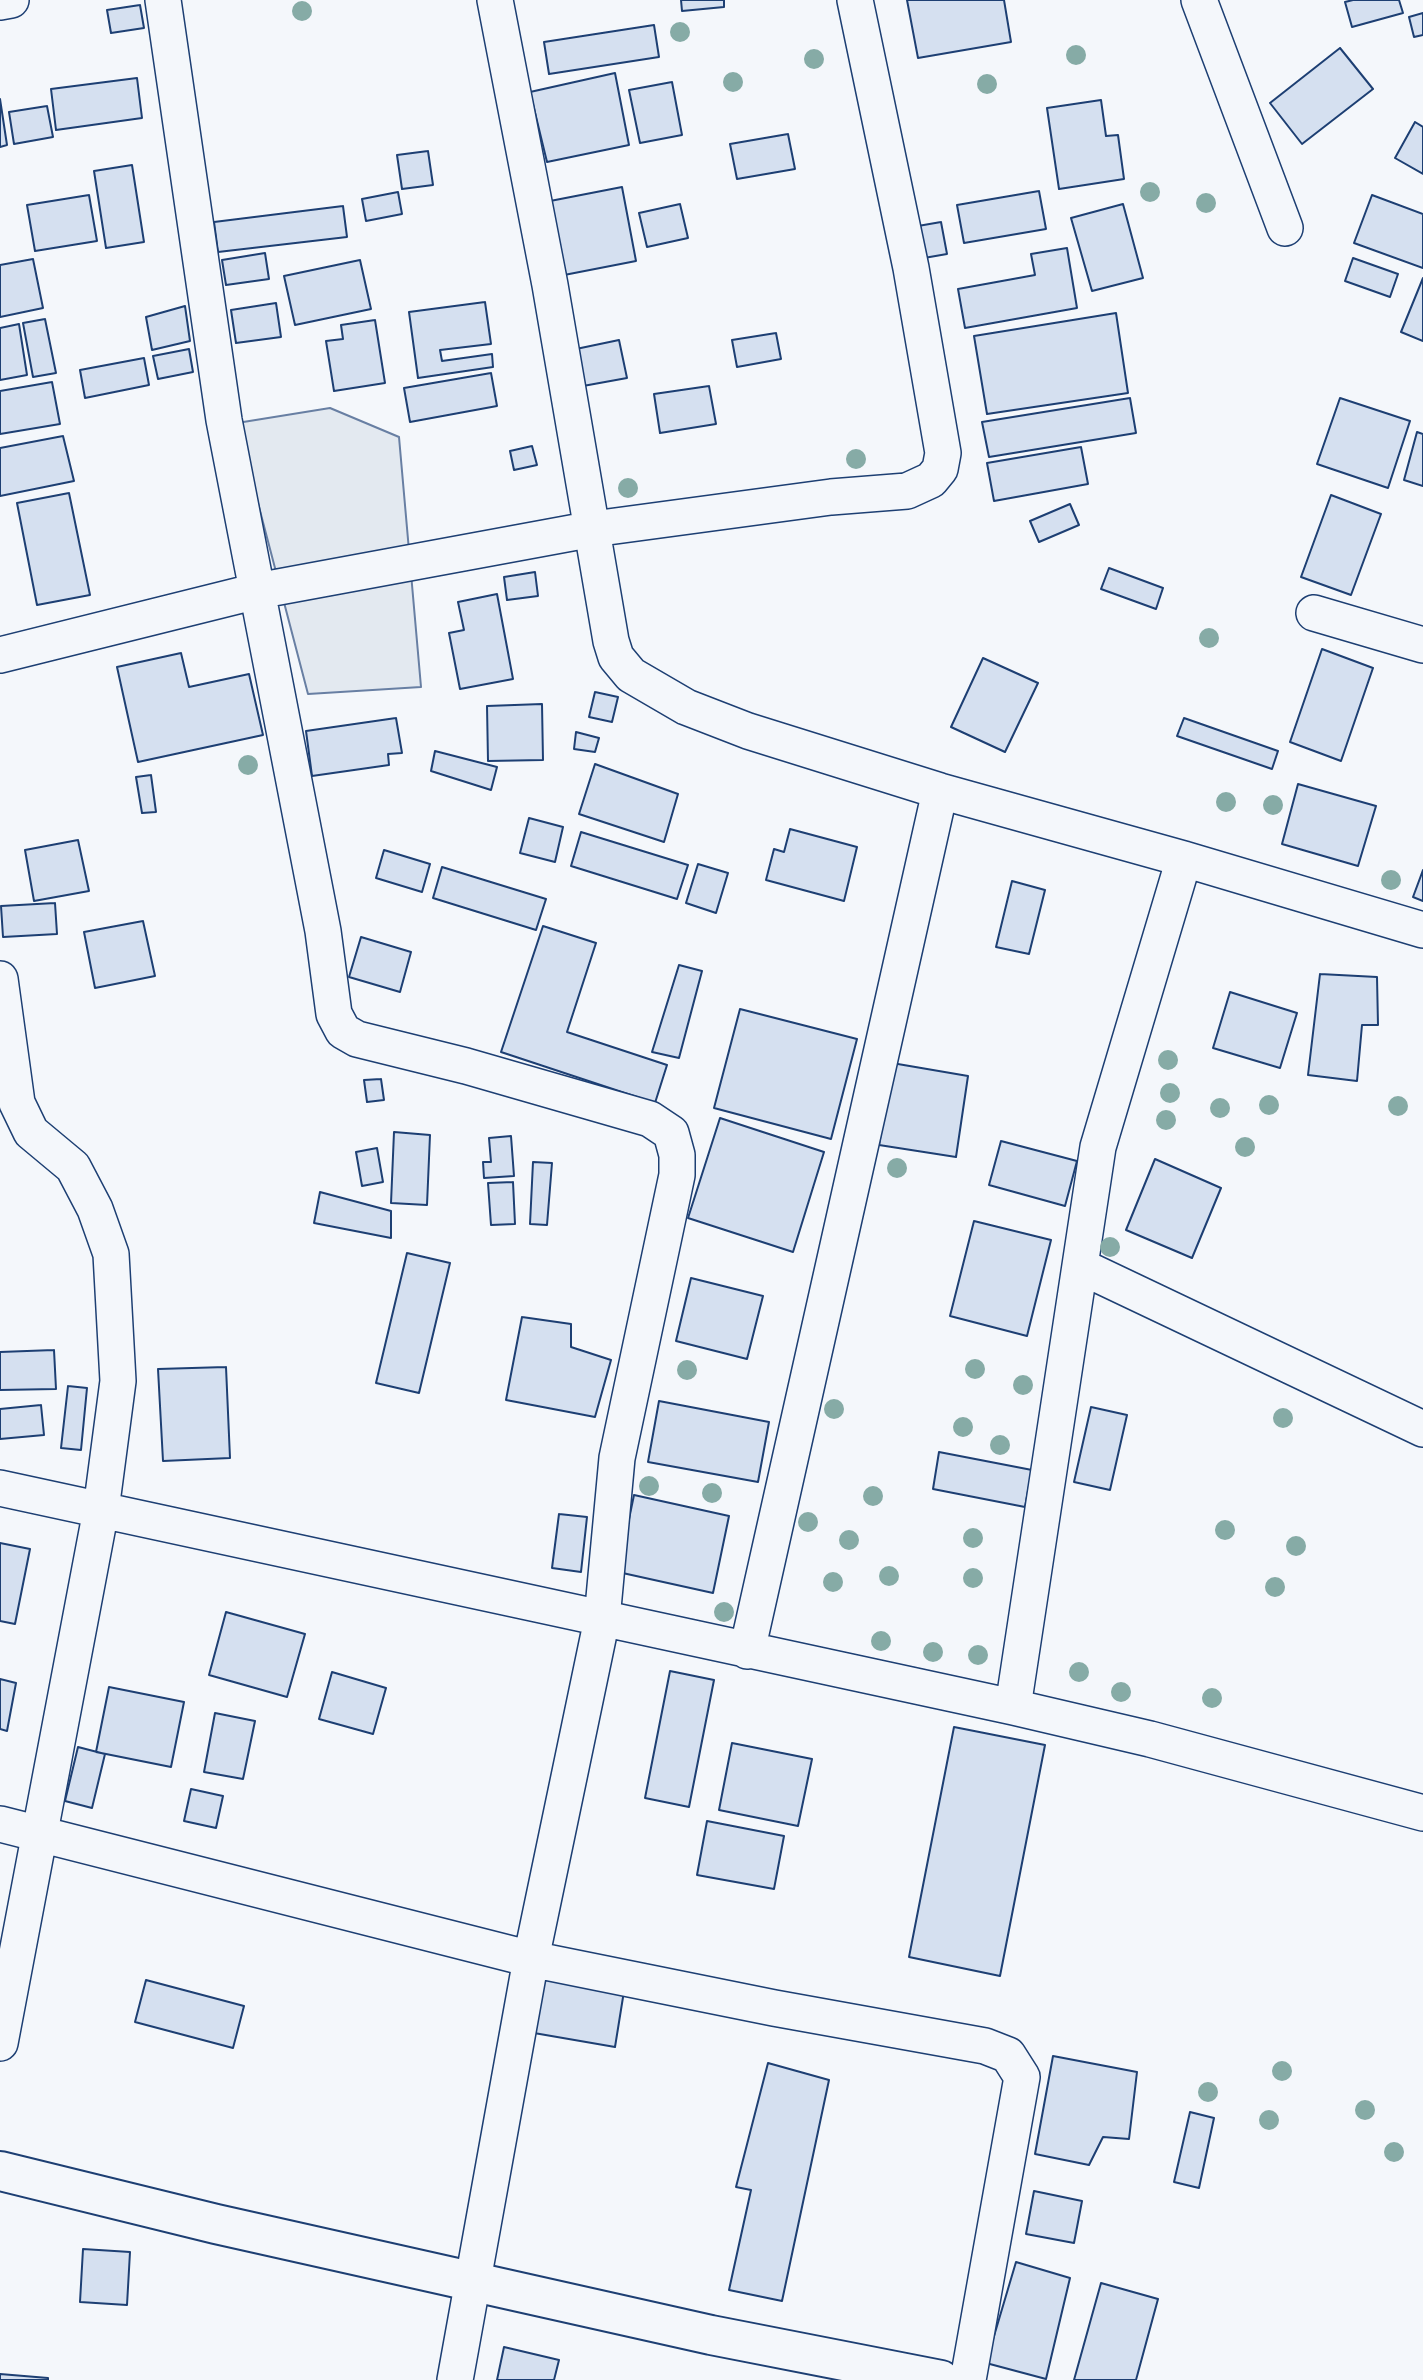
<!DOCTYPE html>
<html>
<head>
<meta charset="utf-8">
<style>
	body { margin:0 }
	canvas { display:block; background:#f4f7fb }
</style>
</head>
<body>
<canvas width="1423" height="2380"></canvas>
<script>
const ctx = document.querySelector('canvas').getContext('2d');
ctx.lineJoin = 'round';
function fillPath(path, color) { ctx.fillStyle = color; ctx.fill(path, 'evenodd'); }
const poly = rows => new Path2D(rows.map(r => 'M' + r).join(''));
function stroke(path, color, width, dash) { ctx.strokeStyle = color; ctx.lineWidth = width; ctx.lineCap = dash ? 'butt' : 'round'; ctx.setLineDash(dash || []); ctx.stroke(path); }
const green = poly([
	[330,408,399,437,421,687,308,694,237,423,330,408]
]);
const building = poly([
	[681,0,724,0,724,7,682,11,681,0],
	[907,0,1004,0,1011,42,918,58,907,0],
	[1353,0,1399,0,1403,13,1352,27,1345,2,1353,0],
	[140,5,144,28,111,33,107,10,140,5],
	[1423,13,1423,35,1414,37,1409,17,1423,13],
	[654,25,659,57,549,74,544,42,654,25],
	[1340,48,1373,89,1302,144,1270,103,1340,48],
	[615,73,629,145,547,162,530,92,615,73],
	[137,78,142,118,56,130,51,89,137,78],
	[672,82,682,135,640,143,629,90,672,82],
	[0,99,7,145,0,147,0,99],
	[1101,100,1106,136,1118,135,1124,179,1059,189,1047,108,1101,100],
	[47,106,53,137,14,144,9,112,47,106],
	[1415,122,1423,127,1423,174,1395,158,1415,122],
	[788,134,795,169,737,179,730,144,788,134],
	[428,151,433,185,402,189,397,155,428,151],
	[132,165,144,242,106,248,94,171,132,165],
	[622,187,636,261,559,276,545,202,622,187],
	[1039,191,1046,229,964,243,957,205,1039,191],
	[398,192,402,214,366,221,362,199,398,192],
	[89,195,97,241,35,251,27,205,89,195],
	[1372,195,1423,214,1423,268,1354,243,1372,195],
	[680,204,688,238,647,247,639,213,680,204],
	[1123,204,1143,278,1092,291,1071,218,1123,204],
	[343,206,347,237,218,252,214,222,343,206],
	[941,222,947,254,924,258,918,226,941,222],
	[1067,248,1077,308,965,328,958,289,1035,275,1031,254,1067,248],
	[265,253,269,279,226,285,222,260,265,253],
	[1353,258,1398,274,1390,297,1345,281,1353,258],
	[33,259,43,308,0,317,0,265,33,259],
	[360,260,371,309,295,325,284,276,360,260],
	[1423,278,1423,341,1401,332,1423,278],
	[485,302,491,344,440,350,442,361,492,354,493,367,418,378,409,312,485,302],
	[276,303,281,337,236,343,231,310,276,303],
	[185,306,190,341,152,350,146,317,185,306],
	[1116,313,1128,393,987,414,974,336,1116,313],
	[45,319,56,373,33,377,23,323,45,319],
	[375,320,385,383,334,391,326,341,343,339,341,325,375,320],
	[19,324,27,375,0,380,0,328,19,324],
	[776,333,781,359,737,367,732,340,776,333],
	[619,340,627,378,583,386,576,349,619,340],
	[189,349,193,372,158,379,153,356,189,349],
	[144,358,149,385,85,398,80,370,144,358],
	[491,373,497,406,410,422,404,388,491,373],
	[52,382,60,424,0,434,0,391,52,382],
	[709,386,716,424,660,433,654,394,709,386],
	[1130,398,1136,433,989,457,982,422,1130,398],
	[1340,398,1410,421,1388,488,1317,464,1340,398],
	[1417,432,1423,434,1423,486,1404,480,1417,432],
	[63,436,74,481,0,496,0,448,63,436],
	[532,446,537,465,514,470,510,451,532,446],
	[1081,447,1088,484,994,501,987,463,1081,447],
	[69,493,90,595,37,605,17,503,69,493],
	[1331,495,1381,514,1351,595,1301,577,1331,495],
	[1070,504,1079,525,1039,542,1030,521,1070,504],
	[1109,568,1163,588,1156,609,1101,589,1109,568],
	[535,572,538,596,507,600,504,577,535,572],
	[497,594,513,679,460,689,449,633,464,630,458,602,497,594],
	[1322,649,1373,668,1341,761,1290,742,1322,649],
	[181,653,189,687,249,674,263,735,138,762,117,667,181,653],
	[983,658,1038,683,1005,752,951,727,983,658],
	[595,692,618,697,612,722,589,717,595,692],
	[542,704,543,760,488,761,487,706,542,704],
	[396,718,402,753,388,754,389,765,312,776,306,731,396,718],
	[1184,718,1278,751,1272,769,1177,736,1184,718],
	[576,732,599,738,595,752,574,749,576,732],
	[435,751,497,767,491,790,431,771,435,751],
	[595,764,678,794,664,842,579,814,595,764],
	[151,775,156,812,142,813,136,777,151,775],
	[1298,784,1376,806,1358,866,1282,844,1298,784],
	[529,818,563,827,555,862,520,853,529,818],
	[790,829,857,847,844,901,766,880,774,849,784,852,790,829],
	[581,832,688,865,677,899,571,866,581,832],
	[78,840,89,891,34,901,25,850,78,840],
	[384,850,430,864,422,892,376,878,384,850],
	[698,864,728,873,716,913,686,903,698,864],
	[442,867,546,899,536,930,433,898,442,867],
	[1423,870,1423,901,1413,897,1423,870],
	[1012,881,1045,890,1029,954,996,947,1012,881],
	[55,903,57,934,3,937,1,906,55,903],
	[143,921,155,976,95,988,84,932,143,921],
	[543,926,596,943,567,1032,667,1065,655,1103,501,1052,543,926],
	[361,937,411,952,400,992,349,977,361,937],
	[679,965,702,971,679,1058,652,1052,679,965],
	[1320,974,1377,977,1378,1025,1362,1025,1357,1081,1308,1075,1320,974],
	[1230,992,1297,1013,1280,1068,1213,1048,1230,992],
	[740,1009,857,1039,831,1139,714,1108,740,1009],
	[892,1063,968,1076,956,1157,879,1145,892,1063],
	[381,1079,384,1100,367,1102,364,1080,381,1079],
	[720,1118,824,1152,793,1252,688,1218,720,1118],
	[394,1132,430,1135,427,1205,391,1203,394,1132],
	[511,1136,514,1176,484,1178,483,1162,491,1162,489,1138,511,1136],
	[1001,1141,1077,1161,1065,1206,989,1185,1001,1141],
	[377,1148,383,1182,362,1186,356,1152,377,1148],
	[1155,1159,1221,1188,1192,1258,1126,1230,1155,1159],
	[533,1162,552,1163,547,1225,530,1224,533,1162],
	[513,1182,515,1224,491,1225,488,1183,513,1182],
	[320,1192,391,1211,391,1238,314,1223,320,1192],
	[974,1221,1051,1240,1027,1336,950,1316,974,1221],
	[407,1253,450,1263,419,1393,376,1383,407,1253],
	[691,1278,763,1296,747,1359,676,1341,691,1278],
	[522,1317,571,1324,571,1347,611,1360,595,1417,506,1400,522,1317],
	[54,1350,56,1389,0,1390,0,1352,54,1350],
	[226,1367,230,1458,163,1461,158,1369,226,1367],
	[68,1386,87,1388,81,1450,61,1448,68,1386],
	[659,1401,769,1422,758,1482,648,1462,659,1401],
	[41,1405,44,1435,0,1439,0,1409,41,1405],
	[1091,1407,1127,1415,1110,1490,1074,1482,1091,1407],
	[939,1452,1032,1470,1025,1507,933,1489,939,1452],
	[634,1495,729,1516,713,1593,618,1572,634,1495],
	[559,1514,587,1517,581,1572,552,1568,559,1514],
	[0,1543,30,1549,15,1624,0,1621,0,1543],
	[226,1612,305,1634,287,1697,209,1675,226,1612],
	[670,1671,714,1680,689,1807,645,1798,670,1671],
	[332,1672,386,1688,373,1734,319,1719,332,1672],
	[0,1679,16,1683,7,1731,0,1729,0,1679],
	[109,1687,184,1702,171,1767,96,1752,109,1687],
	[215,1713,255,1721,243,1779,204,1772,215,1713],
	[954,1727,1045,1745,1000,1976,909,1957,954,1727],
	[732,1743,812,1759,798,1826,719,1810,732,1743],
	[78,1747,105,1754,92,1808,65,1801,78,1747],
	[191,1789,223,1796,216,1828,184,1821,191,1789],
	[707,1821,784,1836,774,1889,697,1875,707,1821],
	[543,1977,624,1991,615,2047,534,2033,543,1977],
	[146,1980,244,2006,233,2048,135,2022,146,1980],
	[1053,2056,1137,2072,1129,2139,1103,2137,1089,2165,1035,2154,1053,2056],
	[768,2063,829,2080,782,2301,729,2290,751,2190,736,2187,768,2063],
	[1190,2112,1214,2118,1199,2188,1174,2182,1190,2112],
	[1034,2191,1082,2201,1074,2243,1026,2234,1034,2191],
	[83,2249,130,2252,127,2305,80,2302,83,2249],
	[1016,2262,1070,2278,1046,2379,986,2363,1016,2262],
	[1101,2283,1158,2299,1136,2380,1074,2380,1101,2283],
	[504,2347,559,2360,554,2380,497,2380,504,2347],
	[0,2374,48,2378,48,2380,0,2380,0,2374]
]);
const minor = poly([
	[163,0,224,420,323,931,334,1014,343,1031,357,1039,466,1066,650,1119,671,1133,677,1155,677,1175,617,1458,602,1619,531,1959,455,2380],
	[495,0,550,285,611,641,616,657,631,675,686,707,748,731,940,791,1184,859,1423,930],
	[1199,0,1285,228],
	[0,2,11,0],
	[1314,613,1423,645],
	[0,655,257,591,593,529,831,497,907,491,931,480,940,469,943,453,911,268,855,0],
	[0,979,17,1103,31,1132,73,1167,95,1209,111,1254,118,1381,101,1510,0,2043],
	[1082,1267,1423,1429],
	[0,1488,1013,1707,1150,1739,1423,1813],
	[747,1651,940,791],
	[1013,1707,1098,1147,1184,859],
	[0,1824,531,1959,774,2008,985,2046,1008,2055,1022,2077,968,2380]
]);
const tertiary = poly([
	[0,2171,216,2224,711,2335,941,2380]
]);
const trees = [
	[302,11],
	[680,32],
	[1076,55],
	[814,59],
	[733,82],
	[987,84],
	[1150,192],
	[1206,203],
	[856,459],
	[628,488],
	[1209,638],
	[248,765],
	[1226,802],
	[1273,805],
	[1391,880],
	[1168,1060],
	[1170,1093],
	[1269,1105],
	[1398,1106],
	[1220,1108],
	[1166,1120],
	[1245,1147],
	[897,1168],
	[1110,1247],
	[975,1369],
	[687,1370],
	[1023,1385],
	[834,1409],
	[1283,1418],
	[963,1427],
	[1000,1445],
	[649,1486],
	[712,1493],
	[873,1496],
	[808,1522],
	[1225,1530],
	[973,1538],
	[849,1540],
	[1296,1546],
	[889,1576],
	[973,1578],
	[833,1582],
	[1275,1587],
	[724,1612],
	[881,1641],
	[933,1652],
	[978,1655],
	[1079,1672],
	[1121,1692],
	[1212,1698],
	[1282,2071],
	[1208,2092],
	[1365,2110],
	[1269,2120],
	[1394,2152]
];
fillPath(green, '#e3e9f0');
stroke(green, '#687fa3', 2);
fillPath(building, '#d5e0f0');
stroke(building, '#1d3f73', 2);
stroke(minor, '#1d3f73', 38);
stroke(tertiary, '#1d3f73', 42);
stroke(minor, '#f4f7fb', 35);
stroke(tertiary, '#f4f7fb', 38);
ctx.fillStyle = '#86aba6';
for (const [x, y] of trees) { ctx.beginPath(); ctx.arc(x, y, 10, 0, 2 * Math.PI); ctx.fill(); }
</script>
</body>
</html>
